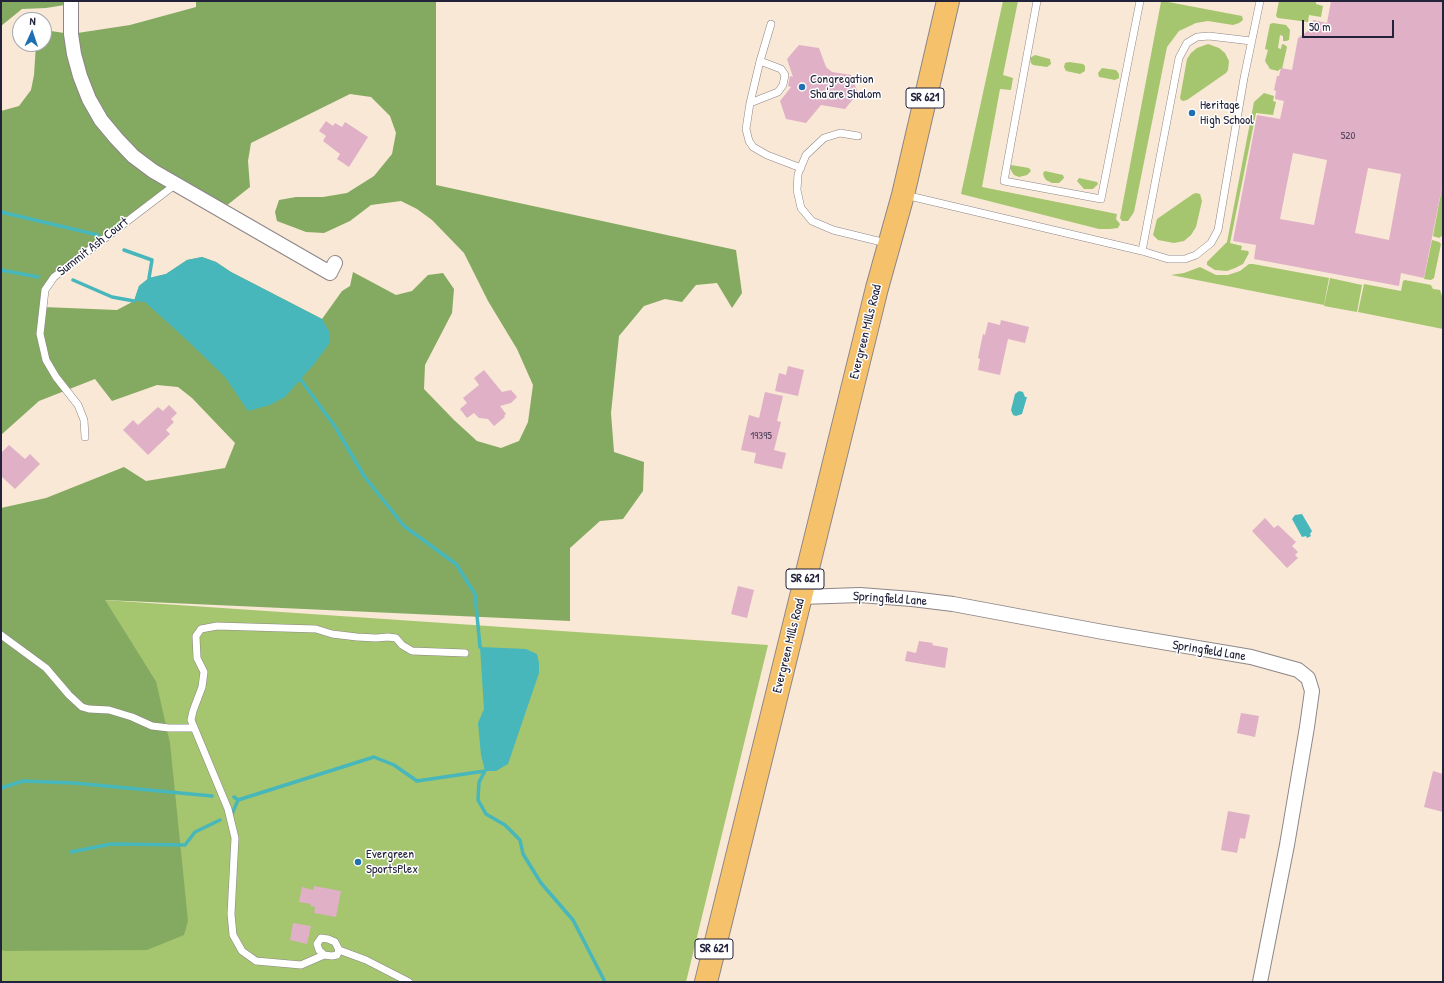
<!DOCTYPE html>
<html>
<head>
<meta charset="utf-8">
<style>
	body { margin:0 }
	#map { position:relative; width:1444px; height:983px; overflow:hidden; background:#f8e8d5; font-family:"Patrick Hand",sans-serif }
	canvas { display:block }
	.frame { position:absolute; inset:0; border:2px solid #22223b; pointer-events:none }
	.north { position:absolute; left:12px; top:12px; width:40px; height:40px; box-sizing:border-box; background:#fff; border:1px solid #a7a7b1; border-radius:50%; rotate:3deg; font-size:11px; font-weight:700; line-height:16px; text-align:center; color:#22223b }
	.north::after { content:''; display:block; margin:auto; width:14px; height:18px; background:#1f6fb2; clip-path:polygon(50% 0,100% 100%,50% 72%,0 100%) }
	.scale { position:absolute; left:1302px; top:20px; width:92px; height:18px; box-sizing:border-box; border:2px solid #22223b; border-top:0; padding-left:5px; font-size:12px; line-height:14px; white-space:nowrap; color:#22223b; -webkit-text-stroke:3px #fff; paint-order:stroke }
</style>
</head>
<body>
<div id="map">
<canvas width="1444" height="983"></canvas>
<div class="frame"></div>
<div class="north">N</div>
<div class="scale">50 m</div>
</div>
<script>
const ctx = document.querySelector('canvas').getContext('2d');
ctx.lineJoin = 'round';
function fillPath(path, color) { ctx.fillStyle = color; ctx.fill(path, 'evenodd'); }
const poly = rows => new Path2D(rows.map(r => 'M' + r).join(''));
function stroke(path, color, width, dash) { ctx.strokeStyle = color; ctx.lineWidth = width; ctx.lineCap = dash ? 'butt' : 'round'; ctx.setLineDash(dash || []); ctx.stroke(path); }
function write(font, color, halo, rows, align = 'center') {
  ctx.font = font + ' "Patrick Hand",sans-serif'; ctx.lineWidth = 3; ctx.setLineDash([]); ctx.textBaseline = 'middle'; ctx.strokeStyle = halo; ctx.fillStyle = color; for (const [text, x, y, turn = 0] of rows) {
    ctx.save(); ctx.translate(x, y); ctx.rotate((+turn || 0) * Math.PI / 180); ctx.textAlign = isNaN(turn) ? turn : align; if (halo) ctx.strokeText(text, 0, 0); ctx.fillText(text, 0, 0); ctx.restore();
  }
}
const green = poly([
	[1003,1,1018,1,1003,75,1013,78,1011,90,1000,89,982,187,1117,214,1116,219,1120,224,1118,228,1110,229,1099,229,961,194],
	[1163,1,1242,16,1243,20,1239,23,1233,25,1208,21,1196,23,1179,31,1167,47,1134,212,1128,221,1122,221,1120,218,1161,2],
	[1279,1,1316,1,1316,4,1323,6,1321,17,1309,15,1308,22,1278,18,1276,16],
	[1273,23,1286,25,1290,30,1289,40,1286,41,1283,41,1283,36,1280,35,1278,48,1281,49,1282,44,1285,45,1287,47,1282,69,1280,69,1278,71,1270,69,1265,61,1268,50,1265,49,1270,24],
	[1208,44,1219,48,1225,53,1229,61,1228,70,1226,73,1187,100,1183,101,1181,100,1180,98,1187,59,1191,53,1197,48],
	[1035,55,1050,59,1051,64,1047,67,1033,65,1031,63,1030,58],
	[1069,62,1083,64,1085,66,1085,71,1080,74,1066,71,1064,67,1065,63],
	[1102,68,1116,70,1119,74,1119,78,1115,80,1099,77,1098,73],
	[1264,93,1274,96,1273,101,1276,102,1273,115,1256,113,1230,243,1242,246,1241,250,1248,251,1249,253,1243,264,1235,268,1227,271,1215,270,1207,265,1207,262,1227,242,1254,102],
	[1011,165,1029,168,1031,171,1027,175,1019,177,1014,175,1012,172,1010,168],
	[1045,171,1063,175,1064,178,1059,183,1052,183,1046,180,1044,177,1043,173],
	[1079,178,1097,182,1098,184,1093,189,1084,189,1077,181],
	[1443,182,1443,230,1442,236,1439,238,1433,236],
	[1196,193,1200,194,1202,201,1196,227,1191,235,1184,241,1174,243,1158,240,1153,235,1157,219,1193,194],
	[1432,240,1439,242,1441,244,1434,278,1431,280,1424,279],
	[1249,264,1253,264,1329,278,1324,305,1171,275,1184,273,1200,267,1216,275,1228,275,1240,271],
	[1330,278,1362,285,1357,312,1324,306],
	[1405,280,1431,285,1433,289,1440,290,1443,299,1443,329,1358,312,1364,284,1401,291,1403,281],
	[104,600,768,645,686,982,1,982,1,732,156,681]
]);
const forest = poly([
	[1,1,71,1,71,4,46,8,22,9,1,26],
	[196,1,436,1,436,185,736,250,742,293,732,308,717,283,696,285,682,302,665,299,644,306,619,336,611,413,614,452,644,462,643,491,623,519,600,521,570,548,570,621,105,600,156,681,170,743,188,921,184,935,147,950,4,951,1,949,1,508,46,498,124,467,146,481,225,468,235,443,192,398,178,387,157,385,112,401,95,379,39,401,1,435,1,111,19,106,31,90,34,75,36,44,44,44,44,30,71,34,130,25,196,7],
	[350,94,371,97,390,116,396,133,392,154,374,176,347,193,323,197,296,197,279,200,275,212,277,221,306,232,324,233,350,221,371,205,401,201,417,209,432,220,464,253,488,301,517,349,533,385,528,422,519,441,501,448,477,441,454,420,424,389,425,365,452,313,454,289,443,273,428,275,412,291,396,295,353,272,350,286,342,291,322,319,231,272,216,262,202,257,187,260,166,274,149,278,139,286,134,301,117,310,43,307,45,290,54,277,176,184,221,210,250,187,248,161,251,143]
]);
const water = poly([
	[202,257,216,262,231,272,322,319,329,331,329,344,314,364,285,397,270,405,248,411,225,377,189,342,145,302,134,301,139,286,149,278,166,274,187,260],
	[1019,391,1023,392,1025,397,1027,397,1022,414,1016,416,1013,415,1011,410,1015,394],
	[1302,514,1312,531,1310,534,1311,536,1307,538,1306,536,1302,537,1292,519,1295,515],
	[480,647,526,649,537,654,539,663,539,673,508,764,496,771,485,771,481,755,478,723,484,709]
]);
const stream = poly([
	[1,212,98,235],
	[124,250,152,260,149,278],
	[1,270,38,277],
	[73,280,112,297,134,301],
	[301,380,336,428,364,476,404,526,456,564,475,594,480,647],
	[485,771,479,782,478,800,486,814,505,825,520,840,523,854,541,883,573,920,604,980,604,982],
	[1,788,23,781,74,783,212,796],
	[234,797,238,800,374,757,394,765,417,781,485,771],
	[232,814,238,800],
	[71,852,111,844,185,845,195,832,220,820]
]);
const building = poly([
	[1331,1,1443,1,1443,182,1424,278,1401,273,1399,286,1254,259,1256,245,1233,241,1257,115,1280,119,1284,101,1275,99,1276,91,1274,90,1277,76,1279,76,1281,68,1292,70,1298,38,1312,28,1313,20,1327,23],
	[1293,153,1327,160,1314,225,1280,219],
	[1368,168,1401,174,1389,240,1355,233],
	[799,45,819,48,826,67,832,72,851,75,858,93,845,109,821,105,806,123,786,119,780,101,791,87,788,86,790,76,793,77,787,59],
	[326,121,333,126,335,123,342,127,345,122,368,137,349,167,337,159,340,154,323,141,326,136,319,131],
	[1001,320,1029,327,1025,343,1008,339,1000,375,978,370,980,359,978,358,983,334,985,335,988,322,1000,325],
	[788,366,804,370,798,396,775,391,779,373,786,375],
	[484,370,502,392,511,390,517,397,511,403,500,406,506,414,504,416,505,417,494,426,488,419,479,418,474,413,467,418,460,409,467,403,463,398,479,385,474,378],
	[765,392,783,396,777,421,781,422,774,450,786,453,782,469,754,463,756,453,741,450,749,415,759,418],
	[169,405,177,413,171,419,174,422,166,430,170,434,148,455,123,430,133,420,138,425,158,407,163,411],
	[9,445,25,459,30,454,40,464,15,489,1,476,1,453],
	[1265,518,1274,528,1278,525,1296,542,1292,546,1298,552,1295,555,1298,558,1287,568,1252,531],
	[738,586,754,590,747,618,731,614],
	[919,641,933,643,932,645,948,648,945,668,905,661,907,651,916,653],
	[1241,713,1259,716,1255,737,1237,733],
	[1433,771,1443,774,1443,812,1424,807],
	[1228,811,1250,815,1245,839,1240,838,1237,853,1221,850],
	[314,886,341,891,336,917,314,913,315,907,310,906,311,904,299,902,302,887,313,890],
	[293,923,311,926,307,944,290,940]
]);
const lane = poly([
	[1037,1,1004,181,1101,199,1140,1],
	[771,24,760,61,750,103,746,129,749,141,753,147,767,155,801,168],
	[750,103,778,92,783,85,785,75,781,69,760,61],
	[858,136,840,133,824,138,806,155,798,174,797,190,801,208,812,221,833,230,886,243],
	[905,195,1142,251,1168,259,1185,259,1196,255,1211,243,1218,230,1244,78,1260,1],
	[1142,251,1179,58,1187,43,1197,37,1209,36,1251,41],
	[85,437,84,420,78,405,56,377,46,360,40,334,45,290,54,277,176,184],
	[1,635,46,668,69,695,82,707,89,709,109,710,132,717,152,726,169,728,194,728],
	[339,950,335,942,328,939,321,938,317,944,319,950,324,955,332,956,337,955,339,950,366,960,409,982],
	[324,955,301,965,256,961,242,951,233,935,231,914,235,838,228,809,191,720,193,711,202,687,204,672,197,658,196,636,201,629,217,626,316,629,332,634,357,637,376,638,388,637,396,638,402,645,412,651,465,653]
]);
const street = poly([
	[71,1,71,34,74,54,80,76,89,99,101,120,116,138,133,156,153,171,330,273,335,263],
	[801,597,860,595,912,599,953,604,1103,632,1251,657,1298,670,1308,678,1312,691,1307,727,1287,845,1260,982]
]);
const primary = poly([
	[706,982,877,288,903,195,948,1]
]);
const markers = [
	[802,87,4,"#1f6fb2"],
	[1192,113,4,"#1f6fb2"],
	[358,862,4,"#1f6fb2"]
];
const numberNames = [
	["520",1348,136],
	["19395",761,436]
];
const shields = [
	[925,98,38],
	[805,579,38],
	[714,949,38]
];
const shieldNames = [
	["SR 621",925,98],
	["SR 621",805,579],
	["SR 621",714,949]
];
const poiNames = [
	["Congregation",810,80],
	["Sha'are Shalom",810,95],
	["Heritage",1200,106],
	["High School",1200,121],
	["Evergreen",366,855],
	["SportsPlex",366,870]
];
const streetNames = [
	["Summit Ash Court",93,247,-38],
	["Evergreen Mills Road",866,332,-76],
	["Springfield Lane",890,599,4],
	["Evergreen Mills Road",789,646,-76],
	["Springfield Lane",1209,651,9]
];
fillPath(green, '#a5c56e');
fillPath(forest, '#84aa61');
fillPath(water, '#47b7bc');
stroke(stream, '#47b7bc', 3.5);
fillPath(building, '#e0b0c6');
stroke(lane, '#8d8588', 8);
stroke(street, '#8d8588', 16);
stroke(primary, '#8d8588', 24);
stroke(lane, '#fff', 7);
stroke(street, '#fff', 14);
stroke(primary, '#f5c16b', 22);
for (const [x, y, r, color] of markers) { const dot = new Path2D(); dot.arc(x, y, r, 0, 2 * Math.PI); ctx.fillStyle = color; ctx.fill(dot); stroke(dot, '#fff', 1.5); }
write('11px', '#52465e', null, numberNames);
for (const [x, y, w] of shields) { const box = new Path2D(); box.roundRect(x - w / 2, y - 10, w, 20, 3); ctx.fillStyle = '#fff'; ctx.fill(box); stroke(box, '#22223b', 1); }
write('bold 12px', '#22223b', null, shieldNames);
write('13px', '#22223b', '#fff', poiNames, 'left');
write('13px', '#22223b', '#fff', streetNames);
</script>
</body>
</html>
